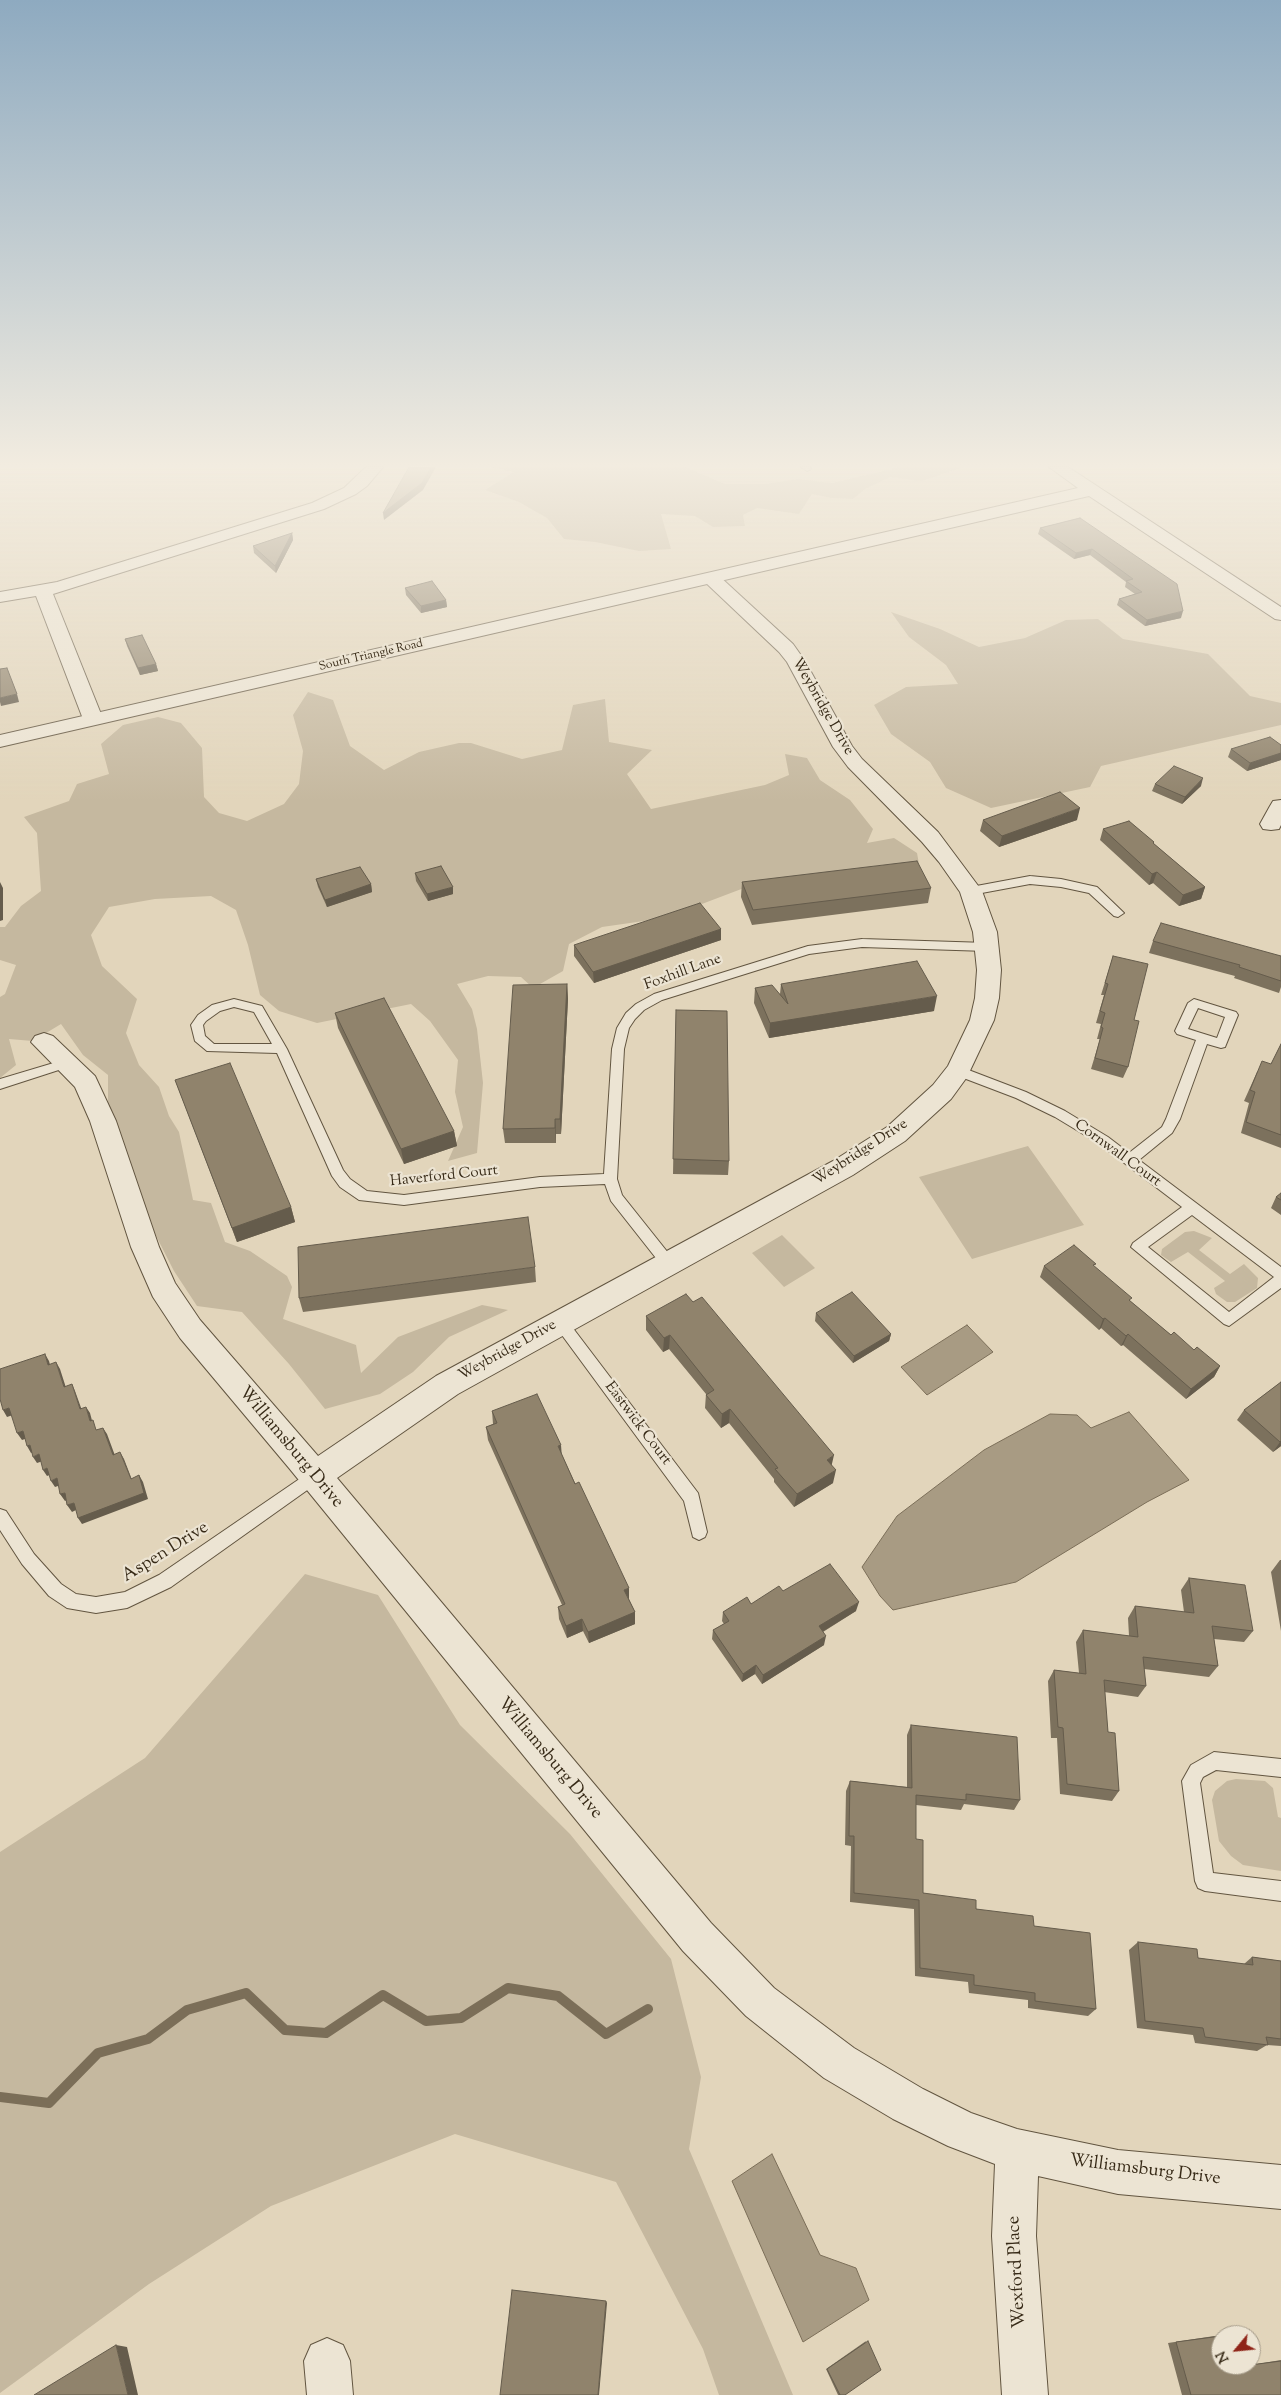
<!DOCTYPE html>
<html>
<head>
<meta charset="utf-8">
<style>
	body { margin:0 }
	#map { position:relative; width:1281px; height:2395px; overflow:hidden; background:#e2d5bb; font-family:"Sorts Mill Goudy",serif }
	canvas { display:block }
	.north { position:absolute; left:1211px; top:2325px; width:50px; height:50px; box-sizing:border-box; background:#ece4d3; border:1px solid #a49a88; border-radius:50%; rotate:242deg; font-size:14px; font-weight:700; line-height:20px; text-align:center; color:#372a17 }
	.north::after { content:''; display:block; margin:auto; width:18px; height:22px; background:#8f2418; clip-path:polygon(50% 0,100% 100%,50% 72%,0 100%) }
</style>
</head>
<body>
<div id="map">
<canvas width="1281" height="2395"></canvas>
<div class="north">N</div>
</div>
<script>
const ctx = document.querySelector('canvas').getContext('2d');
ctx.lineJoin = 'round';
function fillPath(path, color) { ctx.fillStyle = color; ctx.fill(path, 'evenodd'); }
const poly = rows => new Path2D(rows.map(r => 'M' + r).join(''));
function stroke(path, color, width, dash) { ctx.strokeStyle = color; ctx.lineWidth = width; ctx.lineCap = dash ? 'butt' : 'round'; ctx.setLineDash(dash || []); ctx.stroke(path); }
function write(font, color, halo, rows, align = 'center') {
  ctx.font = font + ' "Sorts Mill Goudy",serif'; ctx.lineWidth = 4.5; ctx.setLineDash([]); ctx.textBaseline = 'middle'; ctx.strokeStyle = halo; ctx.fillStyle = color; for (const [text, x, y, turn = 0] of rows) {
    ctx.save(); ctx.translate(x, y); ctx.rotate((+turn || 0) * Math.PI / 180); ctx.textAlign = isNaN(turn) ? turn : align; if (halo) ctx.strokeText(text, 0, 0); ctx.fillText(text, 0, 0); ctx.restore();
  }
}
const green = poly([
	[490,467,685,467,725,484,765,484,798,479,832,483,901,467,963,467,922,481,890,477,865,489,853,499,831,498,812,494,799,514,757,508,743,515,745,526,713,527,695,516,661,514,671,549,639,551,595,542,564,539,547,518,519,502,485,490,514,472],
	[891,612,940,629,979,647,1025,638,1066,620,1098,619,1123,639,1208,654,1250,696,1281,703,1281,725,1101,766,1090,787,991,808,946,788,930,762,891,734,874,705,906,687,958,684,946,665,909,637],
	[308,692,333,700,350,746,384,770,419,752,459,743,471,743,522,759,562,750,573,705,605,699,609,742,652,750,627,774,651,809,765,785,789,775,785,754,807,758,820,780,850,800,873,829,867,843,894,838,917,853,919,864,879,865,849,873,744,888,665,918,602,927,569,944,563,971,533,988,521,977,488,976,457,984,472,1009,477,1029,483,1083,477,1153,448,1161,463,1127,455,1092,458,1060,430,1021,411,1004,317,1023,279,1011,260,995,248,945,236,910,211,896,155,899,109,907,91,935,102,966,137,999,126,1033,139,1065,159,1087,169,1116,179,1132,193,1200,211,1203,225,1242,250,1251,287,1276,292,1287,283,1319,356,1345,361,1373,398,1337,482,1305,508,1310,449,1337,413,1372,380,1394,325,1409,289,1364,242,1312,197,1306,174,1271,151,1226,108,1122,108,1075,83,1055,61,1024,33,1041,9,1039,16,1065,0,1078,0,997,5,994,16,965,0,960,0,927,5,927,21,906,41,891,37,833,24,817,69,801,77,784,109,774,101,744,123,725,158,717,181,723,202,748,204,797,219,813,247,821,284,804,299,784,303,751,293,715],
	[1028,1146,1084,1225,972,1259,919,1177],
	[1194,1231,1212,1238,1199,1250,1230,1274,1244,1264,1258,1278,1257,1288,1235,1302,1227,1302,1216,1294,1214,1288,1225,1281,1188,1252,1171,1262,1161,1255,1162,1249,1185,1232],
	[782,1235,815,1268,784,1287,752,1253],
	[305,1574,378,1595,460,1725,570,1834,671,1959,701,2077,689,2149,793,2395,719,2395,703,2349,616,2182,455,2134,271,2206,149,2284,0,2393,0,1852,145,1758],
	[1236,1779,1265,1781,1273,1788,1278,1817,1281,1818,1281,1871,1243,1865,1231,1856,1219,1841,1212,1800,1215,1791,1227,1781]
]);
const water = poly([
	[967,1325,993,1352,927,1395,901,1367,967,1325],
	[1129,1412,1189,1480,1147,1502,1016,1582,893,1610,880,1596,862,1567,897,1516,984,1450,1050,1414,1077,1415,1091,1428,1129,1412],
	[772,2154,820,2255,856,2268,869,2300,803,2342,732,2181,772,2154]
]);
const stream = poly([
	[0,2097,49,2103,98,2053,148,2039,187,2010,246,1993,285,2030,326,2033,383,1995,426,2021,461,2018,508,1988,558,1996,606,2034,648,2009]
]);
const service = poly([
	[801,467,810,467,811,469,807,471,801,467],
	[1030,876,1061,879,1097,887,1124,913,1118,917,1114,916,1089,893,1061,887,1030,884,971,895,965,891,971,887,1030,876],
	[862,939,987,943,993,947,987,951,862,947,809,954,662,1000,644,1010,635,1019,629,1028,624,1049,617,1179,622,1195,673,1259,675,1263,673,1267,668,1269,663,1267,611,1201,605,1184,540,1187,404,1205,359,1200,340,1187,332,1176,277,1053,207,1051,195,1041,191,1025,198,1015,212,1005,234,999,262,1006,287,1049,343,1170,350,1179,367,1191,404,1195,540,1177,604,1174,612,1049,617,1028,626,1013,636,1004,654,994,808,946,862,939],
	[234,1007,254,1012,272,1044,214,1044,205,1036,203,1025,206,1021,220,1011,234,1007],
	[1194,999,1236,1012,1238,1015,1225,1047,1221,1048,1207,1044,1180,1119,1172,1133,1139,1160,1281,1267,1281,1288,1229,1326,1224,1324,1131,1247,1133,1243,1182,1207,1098,1143,1055,1117,1016,1098,953,1074,952,1071,958,1066,1026,1092,1065,1111,1108,1137,1129,1153,1162,1127,1166,1119,1196,1040,1177,1034,1175,1031,1188,1003,1194,999],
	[1198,1008,1225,1017,1217,1038,1188,1029,1198,1008],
	[1192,1215,1274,1277,1229,1312,1148,1247,1192,1215],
	[67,1059,73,1063,71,1066,0,1089,0,1079,67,1059],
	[561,1317,566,1319,698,1493,707,1532,705,1537,699,1540,693,1537,684,1501,556,1327,554,1323,556,1319,561,1317],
	[314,1469,320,1471,322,1476,320,1481,171,1587,127,1608,96,1613,67,1608,49,1596,22,1564,0,1530,0,1509,6,1511,34,1554,61,1584,76,1594,96,1597,125,1592,159,1575,314,1469],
	[1214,1752,1281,1759,1281,1777,1216,1770,1203,1777,1200,1783,1213,1873,1281,1881,1281,1901,1205,1891,1198,1888,1195,1881,1182,1781,1191,1765,1214,1752]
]);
const minor = poly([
	[366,467,383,467,367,486,356,494,324,509,53,594,103,719,100,723,86,723,83,719,36,596,0,602,0,592,57,582,312,503,344,488,366,467],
	[712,574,718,575,793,644,805,661,852,746,862,759,938,832,982,891,997,932,1001,970,999,998,994,1020,967,1077,951,1099,905,1141,853,1175,458,1394,337,1478,711,1923,774,1988,854,2048,923,2089,971,2113,1017,2129,1118,2150,1281,2165,1281,2209,1118,2194,1038,2176,1036,2236,1048,2395,1002,2395,992,2236,995,2164,948,2146,893,2119,824,2078,746,2016,683,1951,289,1468,180,1338,153,1297,131,1247,90,1121,75,1087,31,1042,35,1036,44,1033,53,1036,95,1076,116,1121,159,1247,175,1283,200,1320,318,1456,436,1376,833,1161,887,1127,933,1085,948,1066,960,1041,970,1020,975,998,977,970,973,932,960,892,939,862,922,842,848,767,833,747,787,662,779,652,706,583,703,579,706,575,712,574],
	[1281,800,1281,825,1279,829,1271,830,1263,829,1260,824,1270,806,1273,801,1281,800],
	[327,2338,343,2345,350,2361,353,2395,307,2395,304,2361,311,2345,327,2338]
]);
const tertiary = poly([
	[1049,467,1068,467,1281,607,1281,620,1275,619,1089,496,0,747,0,735,1078,488,1049,467]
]);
const wall = poly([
	[1080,518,1181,618,1145,626,1117,605,1119,599,1135,594,1125,587,1126,582,1090,555,1074,559,1038,534,1040,528],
	[292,533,293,540,276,573,254,553,253,546],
	[405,588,446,600,447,607,421,613,406,595],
	[125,639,156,664,158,671,140,675,127,646],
	[1281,745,1281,760,1247,771,1228,757,1231,749],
	[1155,784,1201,786,1182,804,1152,791],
	[983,820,1077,820,999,847,980,831],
	[1103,829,1154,844,1205,887,1201,899,1179,906,1153,883,1149,885,1100,840],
	[415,873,453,894,428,901,416,881],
	[316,879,371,884,372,892,327,907,318,887],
	[742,882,931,888,928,903,752,925,741,897],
	[721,929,721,940,594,983,574,956,574,945],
	[1153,941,1281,956,1281,987,1279,993,1234,978,1235,976,1149,953],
	[1113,956,1134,1020,1128,1067,1123,1078,1091,1069,1100,1039,1097,1039,1101,1024,1096,1023,1104,995,1101,995],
	[567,984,568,999,561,1134,556,1134,556,1143,505,1143,503,1129],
	[781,984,934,1011,769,1038,754,1003,755,988,780,994],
	[676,1010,729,1161,728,1175,673,1174],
	[335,1013,454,1131,457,1146,404,1164,338,1028],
	[1281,1044,1281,1148,1241,1133,1249,1103,1244,1101,1257,1072,1271,1064],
	[175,1080,291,1207,295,1222,237,1242],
	[1281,1193,1281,1215,1271,1208,1276,1197],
	[1044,1266,1095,1267,1130,1301,1171,1335,1194,1350,1220,1366,1214,1377,1186,1399,1123,1345,1121,1346,1101,1328,1099,1330,1040,1277],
	[535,1267,536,1282,303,1312,299,1298],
	[816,1313,891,1334,889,1341,853,1363,815,1321],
	[646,1316,832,1465,833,1483,794,1507,774,1482,774,1479,729,1423,721,1428,705,1408,706,1394,669,1349,663,1352,646,1330],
	[1281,1382,1281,1446,1273,1452,1237,1420,1244,1410],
	[492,1411,562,1455,635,1612,635,1624,589,1643,583,1631,567,1638,559,1619,558,1607,562,1605,488,1440,486,1427,493,1424],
	[1280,1560,1281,1560,1281,1631,1271,1572],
	[1189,1578,1253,1631,1244,1642,1214,1639,1218,1666,1209,1677,1144,1669,1146,1686,1138,1697,1104,1692,1108,1732,1119,1791,1112,1801,1060,1794,1057,1738,1051,1738,1048,1681,1054,1670,1079,1673,1076,1642,1083,1630,1129,1636,1128,1618,1135,1606,1184,1612,1181,1590],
	[783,1591,856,1611,823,1632,824,1645,762,1684,755,1674,742,1682,712,1639,713,1630,724,1624,722,1621,723,1612,751,1604],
	[911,1725,1020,1800,1014,1810,964,1804,961,1810,916,1805,916,1839,923,1893,1034,1926,1096,2009,1088,2016,1028,2008,1028,2000,969,1993,968,1982,915,1976,914,1909,850,1902,851,1846,845,1845,846,1791,850,1781,907,1787,907,1735],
	[1138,1942,1198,1958,1244,1964,1252,1957,1281,1961,1281,2046,1267,2045,1257,2051,1195,2043,1193,2035,1137,2028,1129,1950],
	[1221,2335,1221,2365,1251,2365,1281,2360,1281,2395,1182,2395,1168,2343],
	[866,2341,845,2395,838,2395,826,2369]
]);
const shadedWall = poly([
	[431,467,436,467,423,490,384,520,383,513],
	[292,533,293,540,276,573,275,566],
	[1092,549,1090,555,1074,559,1076,553],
	[446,600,447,607,421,613,421,606],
	[1183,611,1181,618,1145,626,1147,620],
	[156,664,158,671,140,675,138,668],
	[17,694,19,702,1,706,0,702,0,698],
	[1281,753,1281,760,1247,771,1250,763],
	[1203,778,1201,786,1182,804,1185,797],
	[1080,808,1077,820,999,847,1002,836],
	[1157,872,1153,883,1149,885,1152,874],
	[0,882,3,888,3,920,0,921],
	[371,884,372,892,327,907,325,900],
	[453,887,453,894,428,901,427,894],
	[1205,887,1201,899,1179,906,1183,895],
	[721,929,721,940,594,983,593,972],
	[567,984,568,999,561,1134,560,1119],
	[937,996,934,1011,769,1038,770,1023],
	[555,1119,556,1134,556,1143,555,1128],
	[454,1131,457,1146,404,1164,401,1149],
	[291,1207,295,1222,237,1242,232,1228],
	[1105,1318,1101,1328,1099,1330,1103,1319],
	[891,1334,889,1341,853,1363,854,1356],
	[1128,1334,1123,1345,1121,1346,1126,1336],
	[670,1335,669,1349,663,1352,664,1338],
	[45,1354,49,1361,52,1372,48,1365],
	[56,1362,60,1369,68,1394,64,1387],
	[1220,1366,1214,1377,1186,1399,1191,1389],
	[72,1384,75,1391,84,1416,80,1409],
	[86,1407,90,1413,94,1428,90,1421],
	[9,1408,13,1415,7,1417,3,1410],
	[730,1409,729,1423,721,1428,722,1414],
	[103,1428,107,1434,117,1461,113,1455],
	[23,1431,28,1438,22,1440,17,1433],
	[1281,1441,1281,1446,1273,1452,1280,1442],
	[30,1445,34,1452,31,1453,27,1446],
	[561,1445,562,1458,558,1446],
	[120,1452,124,1459,134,1485,131,1479],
	[39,1454,43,1461,37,1463,33,1457],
	[834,1455,831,1468,827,1460],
	[47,1468,52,1474,47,1476,43,1470],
	[836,1470,833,1483,794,1507,797,1494],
	[139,1475,143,1482,148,1499,82,1524,78,1518],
	[57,1478,61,1485,55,1487,51,1481],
	[65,1493,69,1499,65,1501,60,1494],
	[74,1503,78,1509,72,1512,67,1505],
	[629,1588,629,1600,624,1590],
	[859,1602,856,1611,817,1635,819,1626],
	[635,1612,635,1624,589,1643,588,1632],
	[582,1619,583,1631,567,1638,566,1626],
	[826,1636,824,1645,762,1684,763,1675],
	[756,1665,755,1674,742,1682,743,1674],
	[606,2301,607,2303,599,2395,598,2395],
	[116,2345,127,2347,138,2395,128,2395]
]);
const building = poly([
	[409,467,431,467,422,483,383,513,409,467],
	[1080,518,1177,584,1183,611,1147,620,1119,599,1142,592,1126,581,1133,579,1092,549,1076,553,1040,528,1080,518],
	[292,533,275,566,253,546,292,533],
	[432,581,446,600,421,606,405,588,432,581],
	[142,635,156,664,138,668,125,639,142,635],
	[7,668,17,694,0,698,0,669,7,668],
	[1270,737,1281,745,1281,753,1250,763,1231,749,1270,737],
	[1174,766,1203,778,1185,797,1155,784,1174,766],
	[1060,792,1080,808,1002,836,983,820,1060,792],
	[1129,821,1154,842,1153,843,1205,887,1183,895,1157,872,1152,874,1103,829,1129,821],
	[917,861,931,888,753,910,742,882,917,861],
	[441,866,453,887,427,894,415,873,441,866],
	[360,867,371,884,325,900,316,879,360,867],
	[700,903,721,929,593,972,574,945,700,903],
	[1161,923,1281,956,1281,981,1239,967,1240,965,1153,941,1161,923],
	[1113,956,1148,964,1134,1020,1139,1021,1128,1067,1095,1058,1103,1028,1101,1027,1105,1013,1100,1011,1108,984,1105,983,1113,956],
	[917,961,937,996,770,1023,755,988,772,985,788,1004,781,984,917,961],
	[567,984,560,1119,555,1119,555,1128,503,1129,513,985,567,984],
	[384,998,454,1131,401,1149,335,1013,384,998],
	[676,1010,727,1011,729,1161,673,1159,676,1010],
	[1281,1044,1281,1135,1246,1122,1255,1092,1250,1090,1262,1061,1271,1064,1281,1044],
	[230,1063,291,1207,232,1228,175,1080,230,1063],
	[1281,1193,1281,1200,1276,1197,1281,1193],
	[528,1217,535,1267,299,1298,298,1247,528,1217],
	[1074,1245,1096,1264,1093,1265,1132,1298,1129,1300,1171,1335,1174,1332,1194,1350,1197,1347,1220,1366,1191,1389,1128,1334,1126,1336,1105,1318,1103,1319,1044,1266,1074,1245],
	[852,1292,891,1334,854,1356,816,1313,852,1292],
	[686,1294,693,1302,702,1297,834,1455,827,1460,836,1470,797,1494,775,1469,778,1468,730,1409,722,1414,706,1395,714,1390,670,1335,664,1338,646,1316,686,1294],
	[45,1354,48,1365,56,1362,64,1387,72,1384,80,1409,86,1407,90,1421,93,1420,96,1430,103,1428,113,1455,120,1452,131,1479,139,1475,144,1493,78,1518,74,1503,67,1505,65,1493,60,1494,57,1478,51,1481,47,1468,43,1470,39,1454,33,1457,30,1445,27,1446,23,1431,17,1433,9,1408,3,1410,0,1399,0,1369,45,1354],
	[1281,1382,1281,1441,1280,1442,1244,1410,1281,1382],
	[537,1394,561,1445,558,1446,575,1484,579,1482,629,1588,624,1590,635,1612,588,1632,582,1619,566,1626,558,1607,565,1604,486,1427,497,1423,492,1411,537,1394],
	[830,1564,859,1602,819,1626,826,1636,763,1675,756,1665,743,1674,713,1630,729,1621,723,1612,747,1597,751,1604,779,1586,783,1591,830,1564],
	[1189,1578,1245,1585,1253,1631,1212,1626,1218,1666,1143,1657,1146,1686,1104,1680,1108,1732,1115,1733,1119,1791,1067,1784,1063,1728,1058,1727,1054,1670,1086,1674,1083,1630,1138,1637,1135,1606,1194,1613,1189,1578],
	[911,1725,1017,1737,1020,1800,966,1794,966,1800,916,1795,916,1839,923,1840,923,1893,976,1900,976,1909,1033,1916,1034,1926,1090,1933,1096,2009,1035,2001,1035,1993,974,1985,974,1975,920,1968,919,1900,854,1893,854,1836,849,1836,850,1781,912,1788,911,1725],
	[1138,1942,1197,1949,1198,1958,1253,1965,1252,1957,1281,1961,1281,2039,1266,2037,1268,2045,1205,2037,1203,2028,1145,2021,1138,1942],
	[512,2290,606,2301,598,2395,500,2395,512,2290],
	[1240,2333,1241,2335,1225,2335,1240,2333],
	[1221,2336,1221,2365,1250,2365,1281,2361,1281,2395,1191,2395,1176,2342,1221,2336],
	[868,2341,881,2370,845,2395,840,2395,827,2369,868,2341],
	[116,2345,128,2395,34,2395,116,2345]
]);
const farStreetnames = [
	["South Triangle Road",371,656,-13]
];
const streetNames = [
	["Weybridge Drive",822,707,60],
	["Foxhill Lane",683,973,-20],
	["Weybridge Drive",861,1153,-33],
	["Cornwall Court",1117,1154,36],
	["Haverford Court",444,1177,-6],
	["Weybridge Drive",508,1351,-29],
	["Eastwick Court",637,1424,53]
];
const nearStreetnames = [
	["Williamsburg Drive",290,1448,50],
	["Aspen Drive",166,1553,-32],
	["Williamsburg Drive",549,1759,50],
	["Williamsburg Drive",1145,2171,7],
	["Wexford Place",1018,2272,-93]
];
fillPath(green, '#c5b89f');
fillPath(water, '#a89b83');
stroke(water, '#7b6e58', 1);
stroke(stream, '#7b6e58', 10);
stroke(service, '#625540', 2);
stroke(minor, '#625540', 2);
stroke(tertiary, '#625540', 2);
fillPath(service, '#ece4d3');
fillPath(minor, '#ece4d3');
fillPath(tertiary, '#ece4d3');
fillPath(wall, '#7c715d');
fillPath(shadedWall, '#655c4c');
fillPath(building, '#90836c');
stroke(building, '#655c4c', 1);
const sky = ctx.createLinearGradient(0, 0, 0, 802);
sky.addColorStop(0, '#8eaac0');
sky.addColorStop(0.58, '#f2ece0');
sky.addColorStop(1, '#f2ece000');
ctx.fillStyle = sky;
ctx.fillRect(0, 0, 1281, 802);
write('12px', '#372a17', '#ece4d3', farStreetnames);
write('15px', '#372a17', '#ece4d3', streetNames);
write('18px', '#372a17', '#ece4d3', nearStreetnames);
</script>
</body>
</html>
